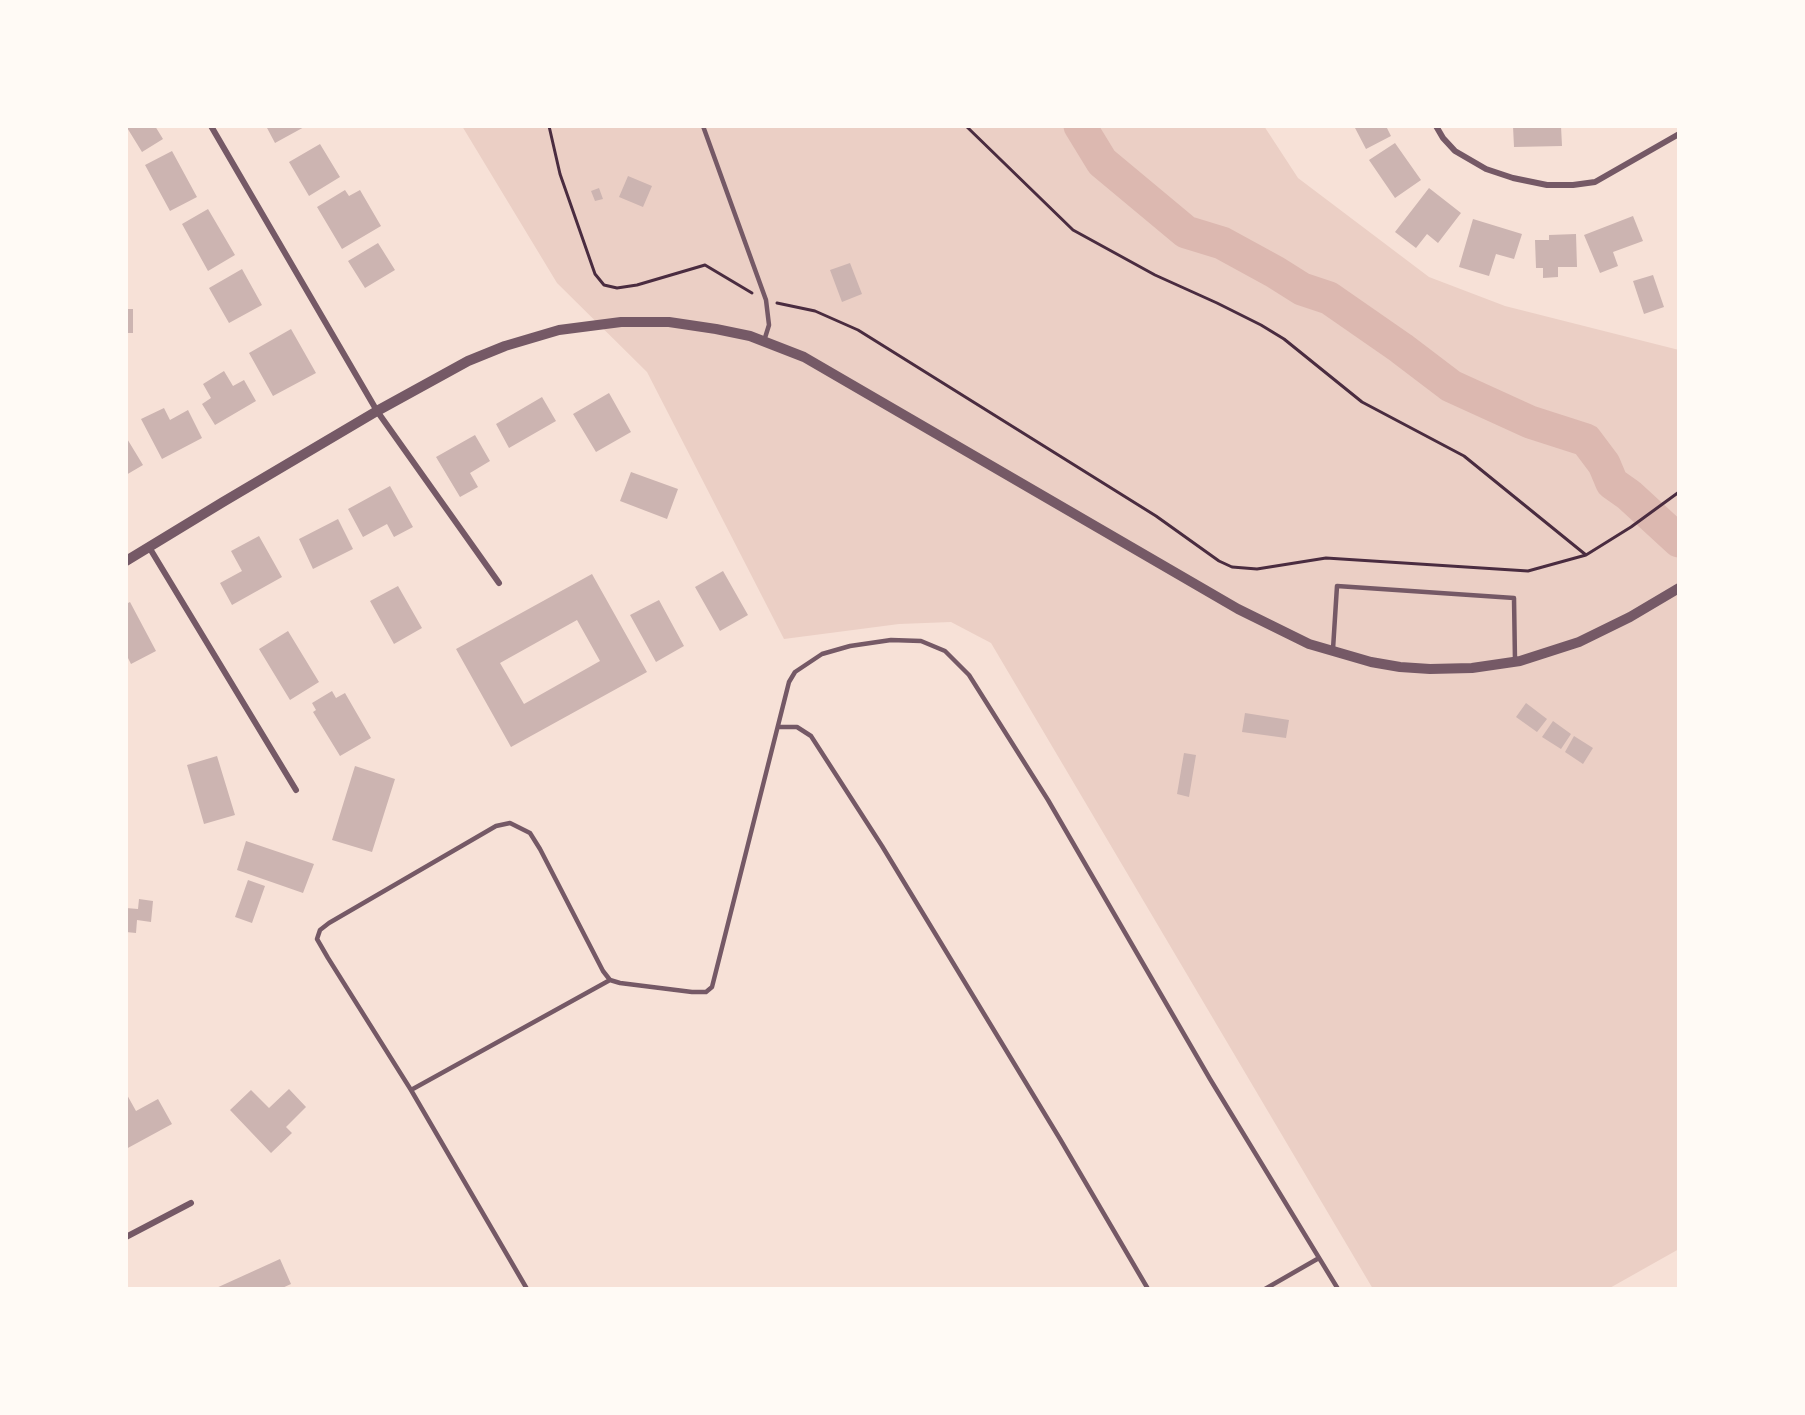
<!DOCTYPE html>
<html>
<head>
<meta charset="utf-8">
<style>
	body { margin:0 }
	#map { position:relative; width:1805px; height:1415px; overflow:hidden; background:#f7e1d7; font-family:"Source Sans 3",sans-serif }
	canvas { display:block }
	.frame { position:absolute; inset:0; border:128px solid #fffaf5; pointer-events:none }
</style>
</head>
<body>
<div id="map">
<canvas width="1805" height="1415"></canvas>
<div class="frame"></div>
</div>
<script>
const ctx = document.querySelector('canvas').getContext('2d');
ctx.lineJoin = 'round';
function fillPath(path, color) { ctx.fillStyle = color; ctx.fill(path, 'evenodd'); }
const poly = rows => new Path2D(rows.map(r => 'M' + r).join(''));
function stroke(path, color, width, dash) { ctx.strokeStyle = color; ctx.lineWidth = width; ctx.lineCap = dash ? 'butt' : 'round'; ctx.setLineDash(dash || []); ctx.stroke(path); }
const green = poly([
	[462,126,1264,126,1298,178,1429,277,1505,306,1679,350,1679,1249,1608,1289,1373,1289,991,643,951,622,899,624,784,639,647,372,557,283]
]);
const river = poly([
	[1080,126,1102,162,1186,232,1222,243,1275,272,1302,289,1329,298,1401,348,1451,386,1530,422,1586,440,1604,464,1612,483,1629,495,1679,541]
]);
const building = poly([
	[126,126,155,126,163,139,142,152],
	[266,126,306,126,275,143],
	[1354,126,1386,126,1391,136,1366,149],
	[1513,126,1561,126,1562,146,1514,147],
	[1395,143,1421,180,1395,198,1369,160],
	[320,144,340,177,309,196,289,162],
	[172,151,197,197,170,211,145,165],
	[628,176,652,186,643,207,619,197],
	[599,188,603,199,595,201,591,191],
	[1429,188,1461,213,1438,243,1427,234,1416,248,1395,232],
	[345,190,349,196,360,190,381,226,342,249,317,207],
	[208,209,235,255,208,271,182,224],
	[1633,216,1643,241,1613,252,1618,266,1600,273,1584,235],
	[1473,219,1522,234,1514,259,1496,254,1489,276,1459,267],
	[1576,234,1577,267,1558,267,1558,277,1543,278,1543,268,1536,268,1535,240,1549,240,1549,235],
	[378,243,395,270,365,288,348,261],
	[850,263,862,294,842,302,830,270],
	[242,269,262,305,229,323,209,288],
	[1653,275,1664,307,1644,314,1633,281],
	[126,309,133,309,133,333,126,333],
	[291,329,316,373,273,396,249,353],
	[224,371,233,386,244,380,256,401,215,425,202,404,211,398,203,384],
	[609,393,631,432,596,452,573,414],
	[542,397,556,421,509,448,496,424],
	[164,408,170,420,188,410,202,438,162,459,141,419],
	[475,435,490,461,470,473,478,487,460,497,436,457],
	[126,437,143,465,126,475],
	[631,472,678,489,667,519,620,501],
	[390,486,413,527,394,537,387,524,363,537,348,509],
	[338,519,353,549,313,569,299,539],
	[259,536,282,577,232,605,220,583,242,571,231,551],
	[723,571,748,615,720,631,695,587],
	[592,574,647,672,511,747,456,649],
	[577,620,600,661,524,704,500,663],
	[398,586,422,628,394,644,370,601],
	[659,600,684,646,656,662,630,615],
	[130,602,156,651,131,664,126,654,126,604],
	[288,631,319,682,290,700,259,649],
	[332,691,336,698,345,693,371,738,340,756,313,712,316,710,312,703],
	[1526,703,1547,719,1537,732,1516,717],
	[1245,713,1289,720,1286,738,1242,732],
	[1553,721,1571,734,1561,749,1542,737],
	[1574,736,1593,748,1583,764,1565,752],
	[1184,753,1196,755,1189,797,1177,794],
	[217,756,235,815,204,824,187,765],
	[355,766,395,779,372,852,332,840],
	[246,841,314,864,303,893,237,870],
	[248,880,265,886,252,923,235,917],
	[139,899,153,901,151,922,137,920,136,933,126,932,126,908,138,909],
	[289,1089,306,1107,286,1127,292,1133,271,1153,230,1110,251,1090,269,1108],
	[126,1093,136,1111,158,1099,172,1124,126,1149],
	[280,1259,291,1284,280,1289,214,1289]
]);
const path = poly([
	[549,126,560,174,595,274,604,285,617,288,637,285,705,265,752,293],
	[777,303,815,311,858,330,1156,516,1219,561,1232,567,1257,569,1326,558,1528,571,1586,555,1464,456,1362,402,1284,339,1261,325,1217,303,1155,275,1073,230,966,126],
	[1586,555,1631,527,1679,492]
]);
const service = poly([
	[703,126,766,300,769,325,764,341],
	[1333,649,1337,586,1514,598,1515,661],
	[778,727,797,727,811,736,882,846,1060,1139,1148,1289],
	[411,1090,610,980],
	[527,1289,411,1090,328,958,317,939,320,930,329,923,496,826,510,823,530,833,540,849,603,971,610,980,620,983,692,992,706,992,712,987,789,682,795,672,822,654,850,646,891,640,921,641,945,651,969,675,1048,800,1210,1079,1338,1289],
	[1265,1289,1319,1258]
]);
const minor = poly([
	[211,126,377,411,499,583],
	[1436,126,1443,138,1455,151,1486,169,1513,178,1547,185,1573,185,1595,182,1679,134],
	[149,547,296,790],
	[126,1237,191,1203]
]);
const tertiary = poly([
	[126,561,223,502,377,411,468,361,505,346,559,330,621,322,669,322,716,329,750,336,804,357,1238,609,1309,644,1371,662,1400,667,1430,669,1472,668,1520,661,1579,642,1630,617,1679,588]
]);
fillPath(green, '#ebcfc5');
stroke(river, '#dcb8b0', 33);
fillPath(building, '#ccb4b1');
stroke(path, '#4a2c40', 3);
stroke(service, '#755966', 4.5);
stroke(minor, '#755966', 6);
stroke(tertiary, '#755966', 10);
</script>
</body>
</html>
